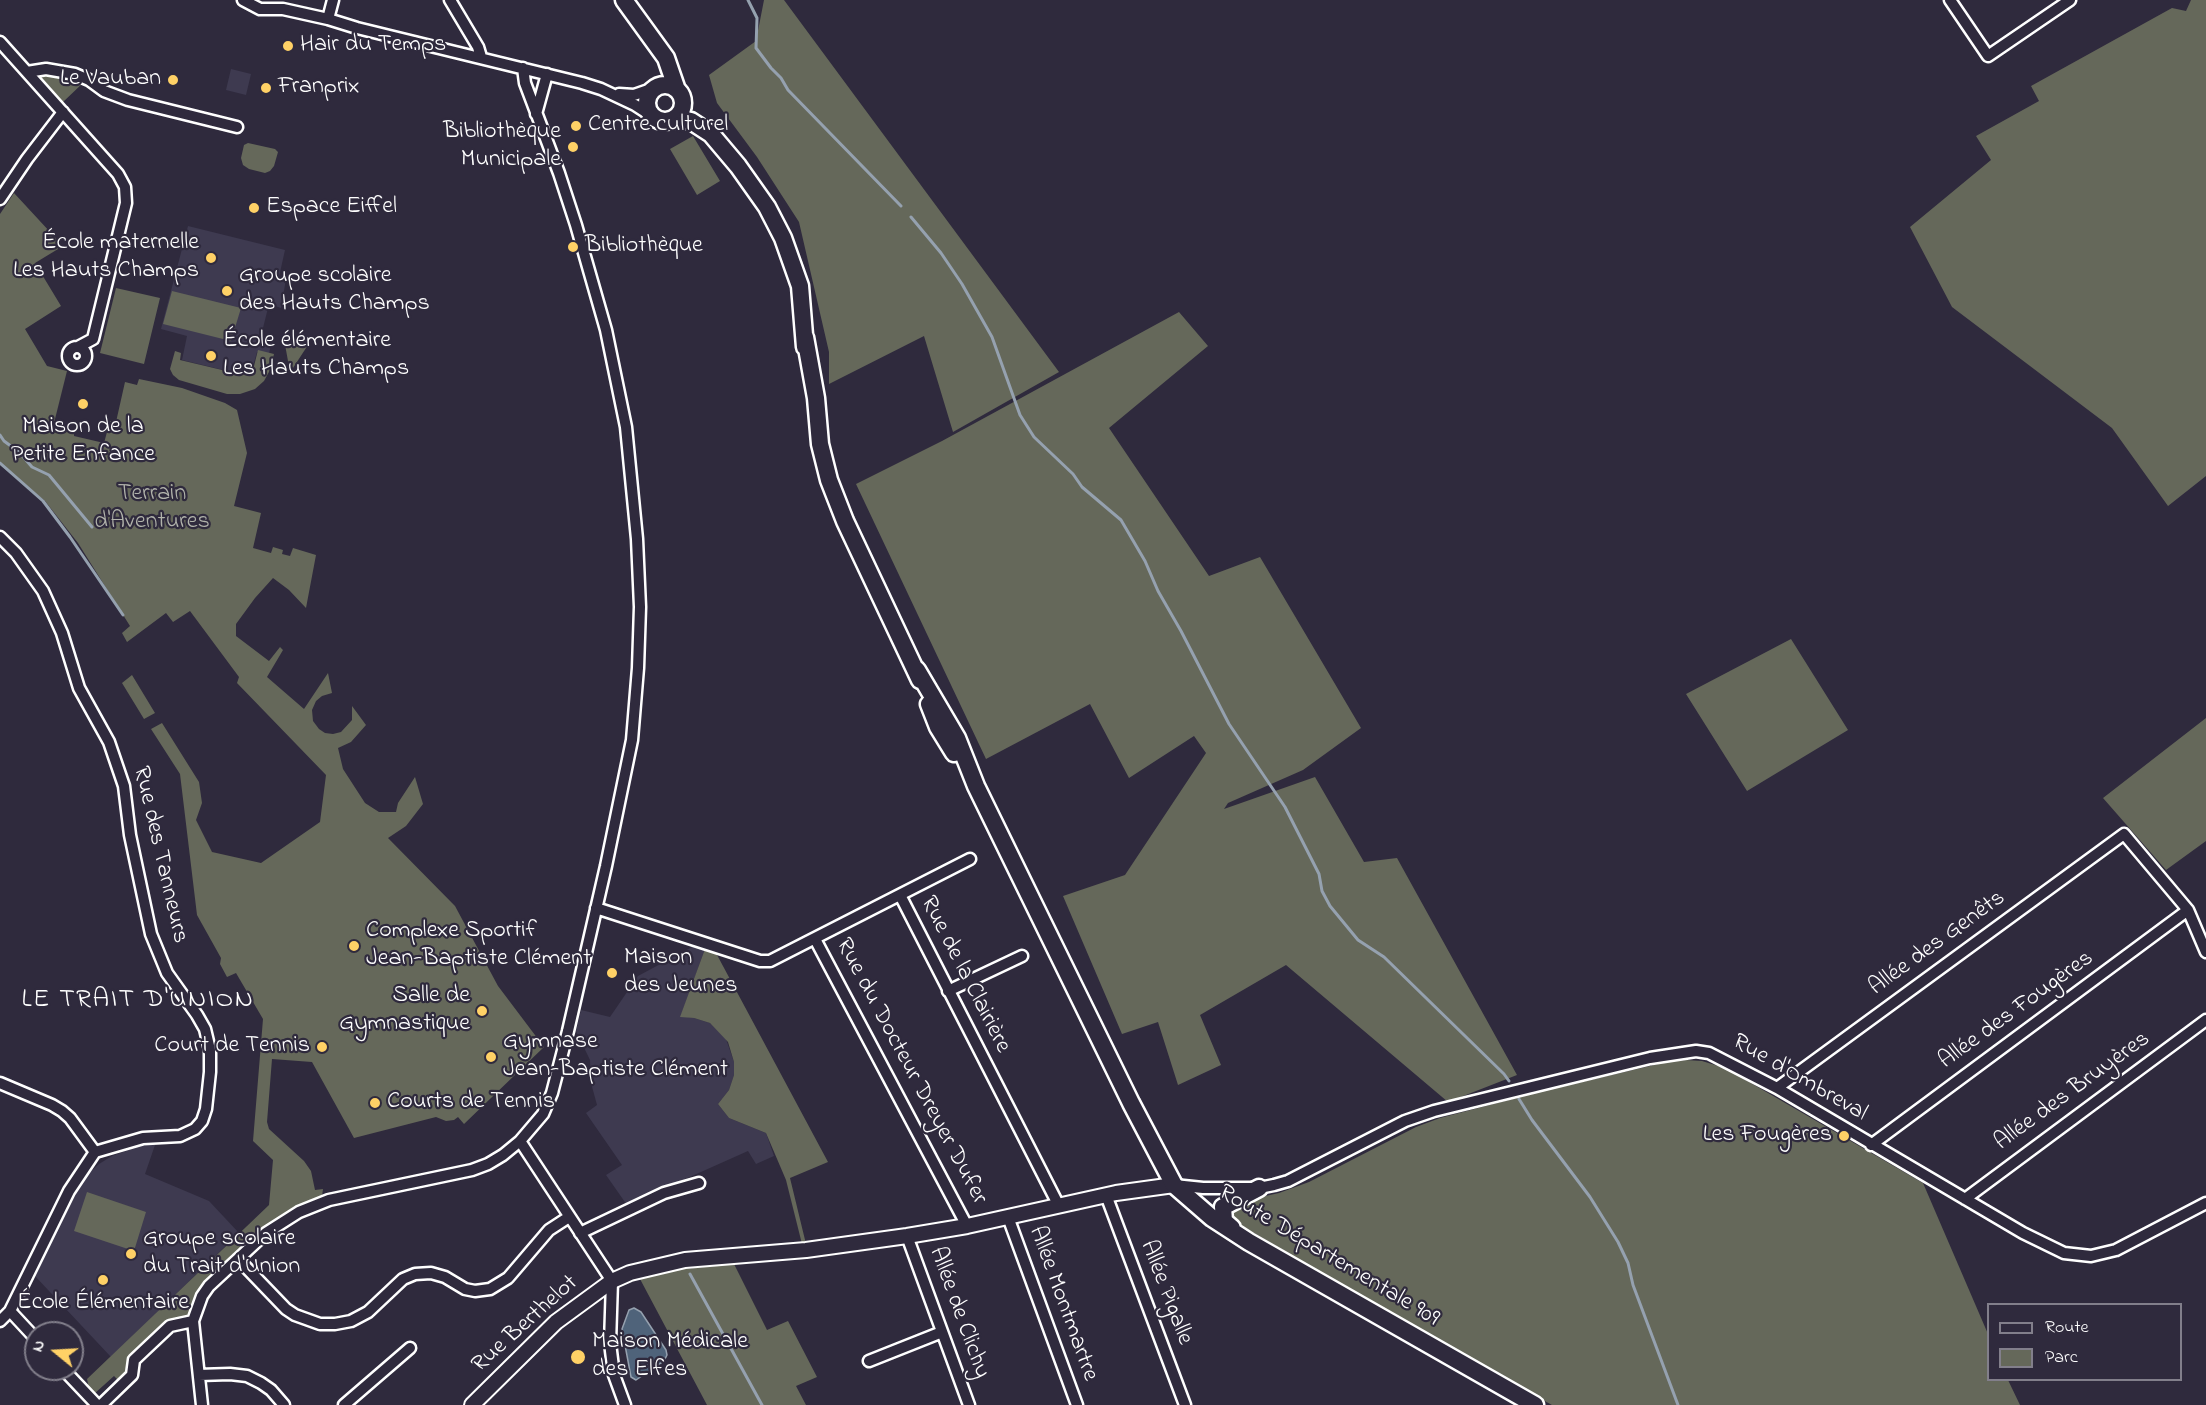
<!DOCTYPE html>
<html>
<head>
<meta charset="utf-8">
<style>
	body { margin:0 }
	#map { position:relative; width:2206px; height:1405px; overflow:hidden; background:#2f2a3d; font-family:"Indie Flower",sans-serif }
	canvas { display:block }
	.legend { position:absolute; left:1987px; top:1303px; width:195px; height:78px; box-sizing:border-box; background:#2f2a3d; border:2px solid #827f8b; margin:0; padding:8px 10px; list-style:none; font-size:18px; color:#fff }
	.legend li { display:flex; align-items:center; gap:12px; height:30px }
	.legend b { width:30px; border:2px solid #827f8b }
	.north { position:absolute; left:24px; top:1321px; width:60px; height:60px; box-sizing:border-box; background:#2f2a3d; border:2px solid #827f8b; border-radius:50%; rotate:288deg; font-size:16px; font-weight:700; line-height:24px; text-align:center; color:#fff }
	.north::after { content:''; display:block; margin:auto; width:21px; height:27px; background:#ffd166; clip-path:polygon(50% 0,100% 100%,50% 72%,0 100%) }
</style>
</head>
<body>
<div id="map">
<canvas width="2206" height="1405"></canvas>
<ul class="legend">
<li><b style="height:8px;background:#2f2a3d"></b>Route</li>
<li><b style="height:16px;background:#65685a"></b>Parc</li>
</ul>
<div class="north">N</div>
</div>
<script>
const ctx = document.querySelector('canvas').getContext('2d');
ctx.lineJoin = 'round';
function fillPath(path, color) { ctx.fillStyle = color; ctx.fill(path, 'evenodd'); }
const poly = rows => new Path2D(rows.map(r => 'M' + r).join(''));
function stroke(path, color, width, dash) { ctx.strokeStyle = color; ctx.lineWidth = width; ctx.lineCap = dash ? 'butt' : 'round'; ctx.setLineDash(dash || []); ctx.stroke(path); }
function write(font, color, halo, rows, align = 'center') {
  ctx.font = font + ' "Indie Flower",sans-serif'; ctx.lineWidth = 4.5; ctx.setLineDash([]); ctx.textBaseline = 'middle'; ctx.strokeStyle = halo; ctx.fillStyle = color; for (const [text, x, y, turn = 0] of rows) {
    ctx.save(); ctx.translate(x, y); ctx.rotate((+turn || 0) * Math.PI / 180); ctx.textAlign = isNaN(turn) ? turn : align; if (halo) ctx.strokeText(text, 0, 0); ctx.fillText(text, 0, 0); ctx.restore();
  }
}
const built = poly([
	[231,69,251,74,246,95,226,90],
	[188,226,285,250,279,277,286,279,281,308,269,304,261,336,272,339,269,354,257,352,251,373,241,371,240,374,182,360,187,336,161,329],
	[694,946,705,949,681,1016,694,1018,710,1023,726,1039,734,1062,734,1075,729,1090,718,1104,729,1118,766,1133,774,1156,756,1164,748,1151,627,1205,606,1175,622,1165,586,1113,597,1105,591,1083,590,1060,576,1031,581,1010,610,1017,638,976],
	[142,1145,155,1145,145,1174,209,1201,239,1233,111,1357,34,1275,75,1194,87,1175,99,1164,112,1156]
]);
const green = poly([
	[764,0,784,0,1059,372,953,432,924,336,829,384,829,352,799,222,757,157,717,103,709,75,756,41],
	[2191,0,2206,0,2206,476,2168,506,2112,428,1952,307,1910,227,1991,160,1976,136,2039,101,2031,86,2172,8,2186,11],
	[45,74,75,79,83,83,63,102,40,76],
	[693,136,720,181,697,195,670,149],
	[248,143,275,149,278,152,274,166,270,171,265,173,249,169,243,165,241,158,244,145],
	[14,193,63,246,35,263,61,306,25,329,47,366,67,371,53,427,74,433,74,436,104,443,110,421,116,422,125,382,137,385,139,379,182,388,225,403,237,410,247,453,234,506,261,513,253,548,271,553,273,547,283,550,282,554,290,556,293,548,316,555,306,608,289,590,273,578,255,598,236,624,236,636,269,661,280,647,283,650,267,677,304,709,328,673,332,693,322,696,316,701,312,710,313,721,319,729,325,733,333,734,341,732,352,720,352,706,366,725,351,742,338,748,343,769,365,803,379,812,396,812,398,803,415,777,423,804,406,826,388,838,455,906,498,986,544,1047,464,1124,458,1117,454,1120,446,1121,436,1117,354,1138,312,1062,272,1059,267,1122,269,1129,304,1161,311,1171,315,1190,323,1189,322,1196,318,1200,281,1216,265,1228,198,1291,192,1316,166,1321,128,1357,127,1374,120,1382,114,1376,94,1394,89,1388,87,1379,269,1205,273,1160,253,1141,263,1019,236,973,227,977,220,964,221,958,197,915,180,774,151,729,162,723,199,782,202,803,196,820,212,852,261,863,320,822,326,775,237,683,239,677,190,611,173,622,166,613,127,642,122,633,130,626,78,543,45,501,0,465,0,214],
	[116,288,160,298,144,364,100,353],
	[172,291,241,308,231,341,163,324],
	[1179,312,1208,346,1109,428,1209,576,1260,557,1361,728,1303,770,1228,803,1224,809,1315,777,1364,862,1397,858,1517,1075,1448,1102,1286,965,1200,1015,1221,1065,1178,1085,1158,1022,1122,1034,1063,896,1125,875,1206,753,1194,736,1129,778,1090,704,986,759,856,484,942,441],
	[284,339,308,345,293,368,288,361],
	[258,350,274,354,270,370,264,381,255,389,240,394,227,394,179,380,173,375,170,369,175,351,181,353,180,360,239,374,241,371,252,374],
	[1791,639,1848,730,1747,791,1686,694],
	[132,675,155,713,144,719,122,683],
	[2206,718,2206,841,2166,870,2103,798],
	[705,949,716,953,828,1162,790,1178,806,1244,802,1244,786,1180,766,1133,729,1118,718,1104,729,1090,734,1075,734,1062,728,1042,710,1023,694,1018,680,1017],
	[1686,1060,1702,1061,1725,1068,1923,1183,1988,1334,1988,1380,2008,1380,2020,1405,1552,1405,1422,1333,1229,1218,1234,1203,1279,1193,1309,1182,1416,1127,1440,1118,1539,1092,1671,1061],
	[87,1192,146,1212,134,1251,74,1231],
	[734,1264,767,1330,788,1321,817,1377,796,1386,806,1405,707,1405,640,1279,674,1270]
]);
const water = poly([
	[634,1308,641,1312,666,1350,667,1355,664,1361,636,1380,631,1377,622,1329,629,1310,634,1308]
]);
const stream = poly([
	[748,0,757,18,756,48,771,68,781,78,788,90,901,206],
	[911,217,941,253,962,284,992,337,1020,415,1034,437,1073,474,1082,487,1121,520,1145,561,1158,591,1181,631,1229,724,1285,807,1319,874,1322,891,1330,906,1358,940,1384,957,1504,1074,1509,1081],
	[0,435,4,441,19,452,32,467,49,475,92,527],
	[0,463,43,501,70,537,123,615],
	[1519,1099,1532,1120,1590,1197,1618,1242,1628,1263,1633,1285,1678,1405],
	[690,1274,762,1405]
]);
const minor = poly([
	[243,0,260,9,283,9,328,19,357,28,582,83,601,89,635,105,652,116],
	[450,0,478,47,481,57],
	[1950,0,1988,56,2070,0],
	[328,19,333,0],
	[0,42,118,174,125,187,126,203,93,339,78,347],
	[27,72,46,69,75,74,89,80,104,91,128,100,237,127],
	[619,94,634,95,654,88],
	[536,114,547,74],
	[0,199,27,159,63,112],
	'68 356a9 9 0 1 1 18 0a9 9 0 1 1-18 0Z',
	[0,537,16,553,43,591,62,633,79,688,109,742,124,786,130,835,151,934,167,973,197,1015,205,1029,210,1050,210,1072,206,1109,202,1121,195,1129,180,1136,143,1138,95,1152],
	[900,895,1059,1206],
	[596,908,760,961,770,961,970,859],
	[815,939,967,1226],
	[948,991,1022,956],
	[0,1083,52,1105,62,1111,70,1118,95,1152],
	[1777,1088,2124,834,2188,910,2206,952],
	[520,1141,612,1281,610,1343,614,1375,625,1405],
	[1871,1145,2188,910],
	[1174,1185,1203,1188,1259,1188,1274,1185,1288,1181,1405,1121,1434,1111,1650,1058,1696,1051,1709,1053,1777,1088,2023,1233,2064,1253,2091,1256,2116,1250,2206,1203],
	[1106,1195,1185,1405],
	[1965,1199,2206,1020],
	[1008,1217,1077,1405],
	[580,1233,664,1193,699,1183],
	[907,1236,969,1405],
	[238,1259,286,1309,295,1315,320,1324,335,1324,351,1321,368,1312,403,1279,415,1274,431,1273,445,1277,465,1289,475,1291,490,1289,508,1278,549,1230,569,1217],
	[10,1311,36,1339],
	[0,1321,10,1311,69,1191,95,1152],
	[869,1361,942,1332],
	[63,1369,97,1405],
	[199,1375,230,1374,247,1376,261,1383,271,1390,284,1405],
	[101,1405,132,1375,134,1360,170,1326,193,1321],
	[202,1405,193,1321,202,1296,209,1286,266,1233,299,1212,329,1200,472,1170,488,1164,503,1155,520,1141,543,1114,552,1093,568,1031,606,866,632,740,638,668,640,607,637,539,626,427,606,330,576,225,559,173,525,83,523,68],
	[344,1405,410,1348]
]);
const tertiary = poly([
	[472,1405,556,1322,612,1281,630,1273,685,1260,806,1250,907,1236,967,1226,1116,1193,1174,1185]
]);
const secondary = poly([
	[624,0,666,58,677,90],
	'647 103a18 18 0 1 1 36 0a18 18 0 1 1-36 0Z',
	[670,120,682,119,691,121,711,134,738,166,767,207,783,238,800,286,805,347],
	[805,337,816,398,820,444,829,480,845,521,920,680],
	[917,670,957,738,976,786,1131,1103,1174,1185,1212,1218,1249,1242,1535,1405],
	[929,704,938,727,954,753],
	[1232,1228,1224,1221,1223,1207,1259,1188]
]);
const markers = [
	[288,46,6,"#ffd166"],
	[173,80,6,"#ffd166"],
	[266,88,6,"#ffd166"],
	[576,126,6,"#ffd166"],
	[573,147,6,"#ffd166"],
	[254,208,6,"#ffd166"],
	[573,247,6,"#ffd166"],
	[211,258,6,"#ffd166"],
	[227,291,6,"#ffd166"],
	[211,356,6,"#ffd166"],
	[83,404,6,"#ffd166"],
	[354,946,6,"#ffd166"],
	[612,973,6,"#ffd166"],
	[482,1011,6,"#ffd166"],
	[322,1047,6,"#ffd166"],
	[491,1057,6,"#ffd166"],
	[375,1103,6,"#ffd166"],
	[1844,1136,6,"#ffd166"],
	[131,1254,6,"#ffd166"],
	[103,1280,6,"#ffd166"],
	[578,1357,8,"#ffd166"]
];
const poiNames = [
	["Hair du Temps",300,46],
	["Le Vauban",161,80,"right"],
	["Franprix",278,88],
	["Centre culturel",588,126],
	["Bibliothèque",561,133,"right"],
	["Municipale",561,161,"right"],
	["Espace Eiffel",266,208],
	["École maternelle",199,244,"right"],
	["Les Hauts Champs",199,272,"right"],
	["Bibliothèque",585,247],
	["Groupe scolaire",239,277],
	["des Hauts Champs",239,305],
	["École élémentaire",223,342],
	["Les Hauts Champs",223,370],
	["Maison de la",83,428,"center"],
	["Petite Enfance",83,456,"center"],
	["Complexe Sportif",366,932],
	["Jean-Baptiste Clément",366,960],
	["Maison",624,959],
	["des Jeunes",624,987],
	["Salle de",470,997,"right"],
	["Gymnastique",470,1025,"right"],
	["Gymnase",503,1043],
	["Jean-Baptiste Clément",503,1071],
	["Court de Tennis",310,1047,"right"],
	["Courts de Tennis",387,1103],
	["Les Fougères",1832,1136,"right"],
	["Groupe scolaire",143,1240],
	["du Trait d'Union",143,1268],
	["École Élémentaire",103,1304,"center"],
	["Maison Médicale",592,1343],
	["des Elfes",592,1371]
];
const parkNames = [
	["Terrain",152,495],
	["d'Aventures",152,523]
];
const streetNames = [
	["Rue des Tanneurs",159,855,77],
	["Allée des Genêts",1938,944,-36],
	["Rue de la Clairière",964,975,63],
	["Allée des Fougères",2017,1011,-36],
	["Rue du Docteur Dreyer Dufer",910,1072,62],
	["Rue d'Ombreval",1799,1079,30],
	["Allée des Bruyères",2073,1092,-36],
	["Route Départementale 909",1328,1257,31],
	["Allée Pigalle",1165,1293,69],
	["Allée Montmartre",1062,1304,70],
	["Allée de Clichy",958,1313,70],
	["Rue Berthelot",526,1325,-42]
];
const quarterNames = [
	["LE TRAIT D'UNION",138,1002]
];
fillPath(built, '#3e3a50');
fillPath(green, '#65685a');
fillPath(water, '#4f637a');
stroke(water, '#95a1af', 1.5);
stroke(stream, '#95a1af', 3);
stroke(minor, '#fff', 15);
stroke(tertiary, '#fff', 18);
stroke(secondary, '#fff', 21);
stroke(minor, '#2f2a3d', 10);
stroke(tertiary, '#2f2a3d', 14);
stroke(secondary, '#2f2a3d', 16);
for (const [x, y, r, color] of markers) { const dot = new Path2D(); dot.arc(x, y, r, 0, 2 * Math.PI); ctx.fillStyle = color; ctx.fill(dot); stroke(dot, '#2f2a3d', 2); }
write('24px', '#fff', '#2f2a3d', poiNames, 'left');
write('24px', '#b2b4ac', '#2f2a3d', parkNames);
write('24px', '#fff', '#2f2a3d', streetNames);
ctx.letterSpacing = '1.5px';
write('27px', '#fff', '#2f2a3d', quarterNames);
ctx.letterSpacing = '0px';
</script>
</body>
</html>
